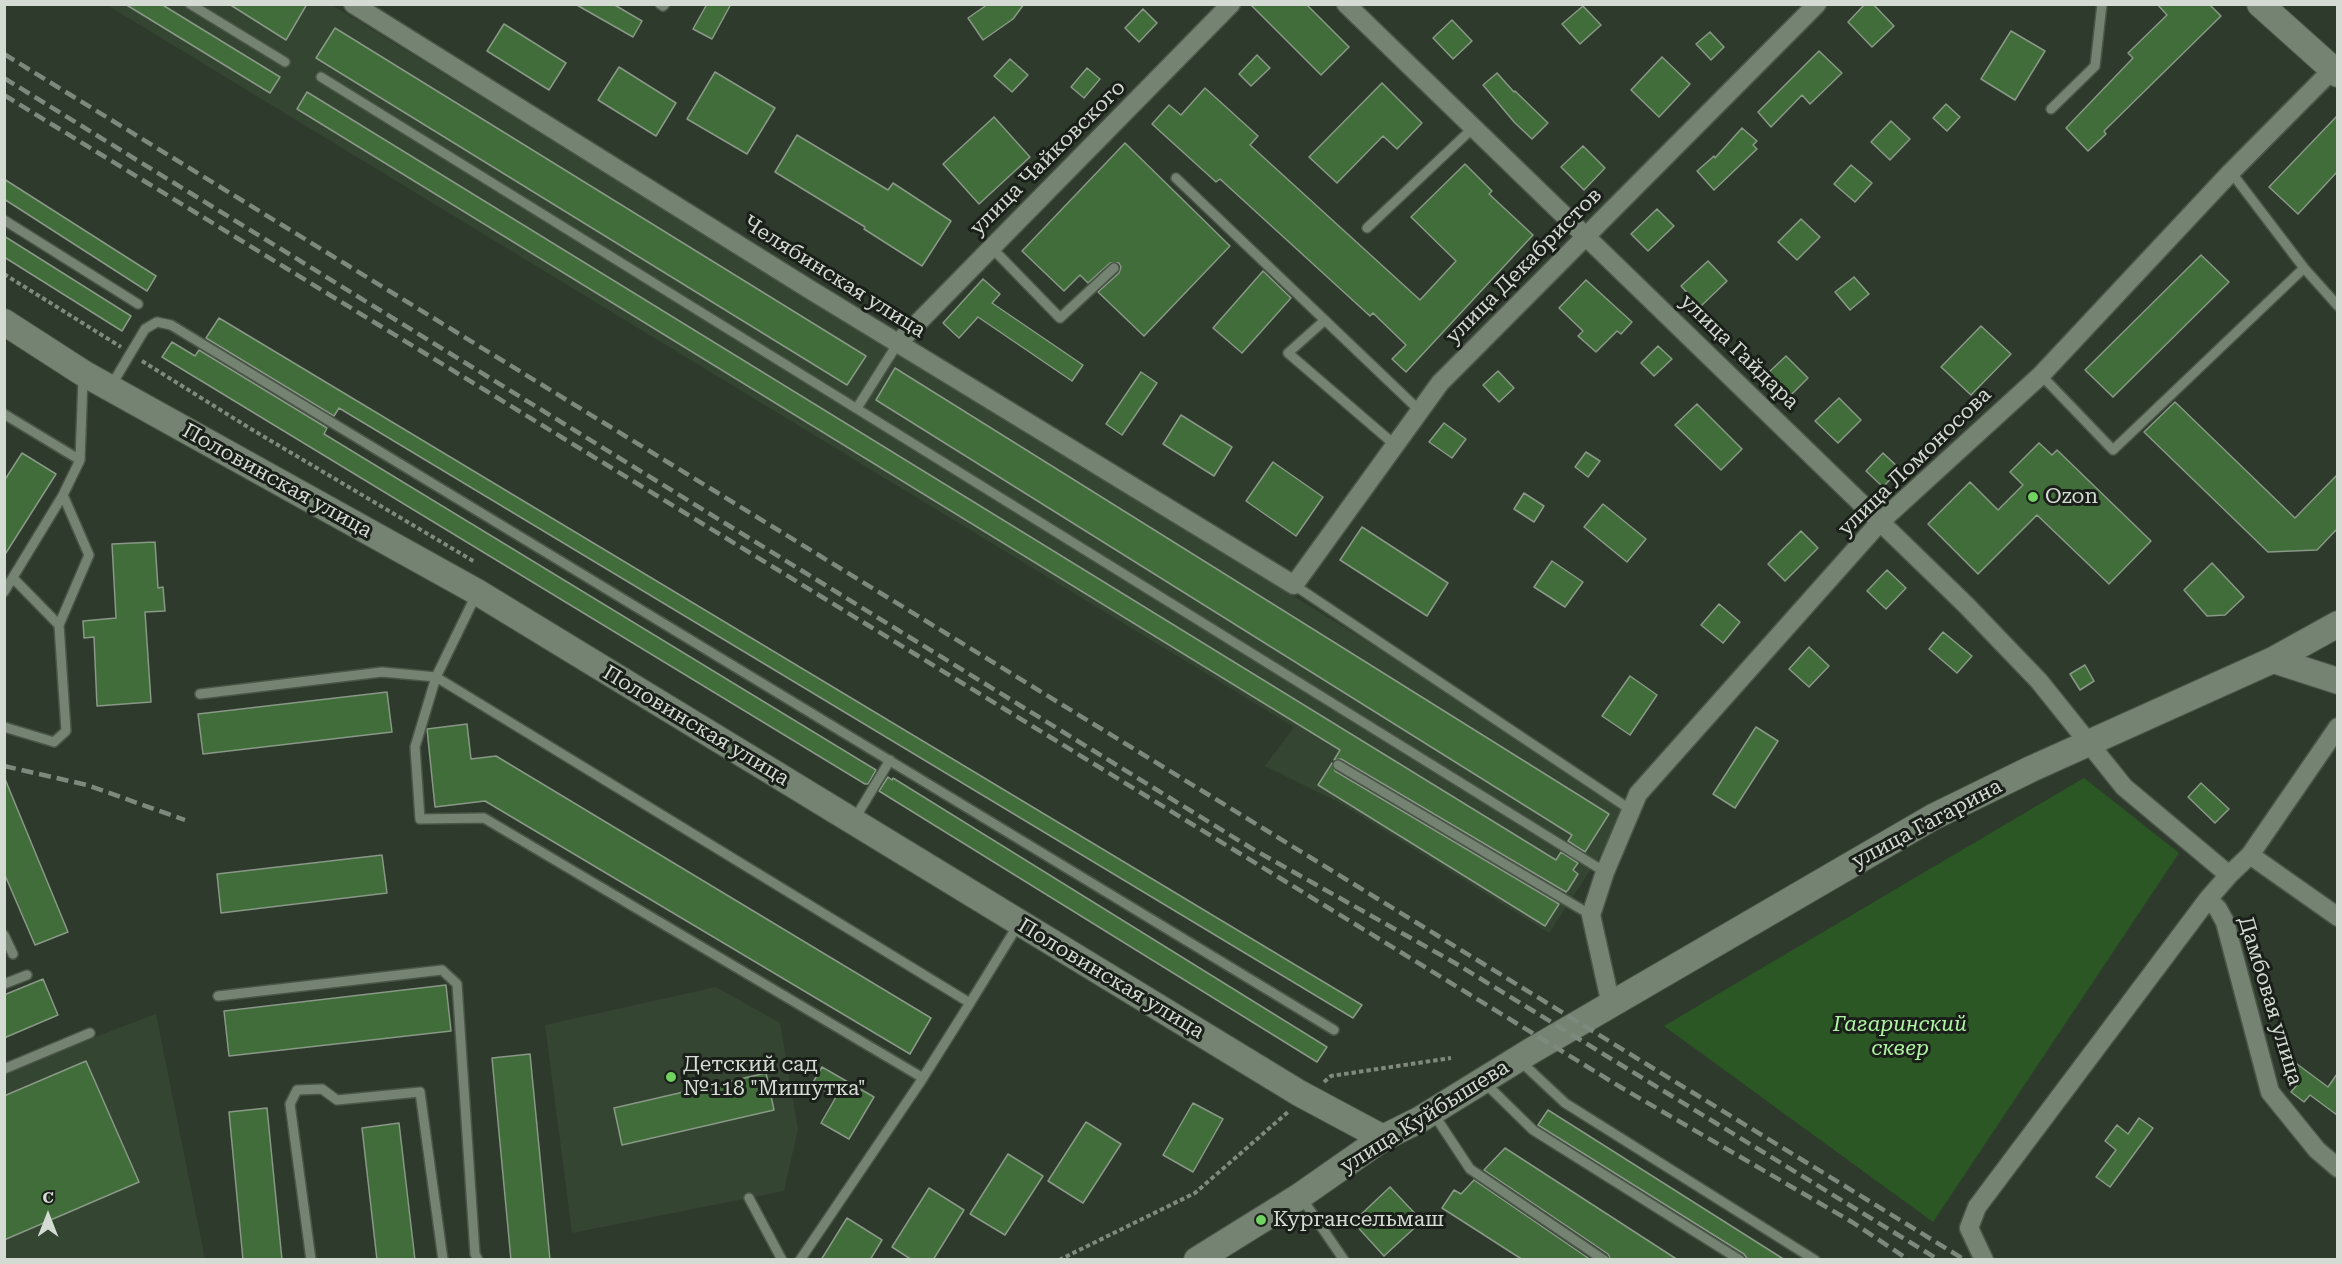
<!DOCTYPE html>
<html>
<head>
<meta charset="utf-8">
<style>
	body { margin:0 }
	#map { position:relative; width:2342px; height:1264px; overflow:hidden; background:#2e3b2c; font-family:"Roboto Serif",serif }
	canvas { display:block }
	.frame { position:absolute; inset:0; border:6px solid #d3dbd2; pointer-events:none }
	.north { position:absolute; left:18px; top:1186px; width:60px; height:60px; -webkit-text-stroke:4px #1a2019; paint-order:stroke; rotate:0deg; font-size:16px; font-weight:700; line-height:24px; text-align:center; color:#d3dbd2 }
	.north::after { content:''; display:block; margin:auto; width:21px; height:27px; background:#d3dbd2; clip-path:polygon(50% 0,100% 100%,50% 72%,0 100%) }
</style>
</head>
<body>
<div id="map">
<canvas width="2342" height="1264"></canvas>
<div class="frame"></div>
<div class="north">С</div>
</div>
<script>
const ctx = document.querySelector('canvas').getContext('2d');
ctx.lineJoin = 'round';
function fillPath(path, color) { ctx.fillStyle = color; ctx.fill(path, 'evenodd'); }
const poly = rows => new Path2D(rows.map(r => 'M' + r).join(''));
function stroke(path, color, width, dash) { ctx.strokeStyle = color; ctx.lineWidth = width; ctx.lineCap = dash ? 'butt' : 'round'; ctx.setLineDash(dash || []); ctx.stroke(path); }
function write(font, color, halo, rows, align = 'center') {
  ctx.font = font + ' "Roboto Serif",serif'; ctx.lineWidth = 6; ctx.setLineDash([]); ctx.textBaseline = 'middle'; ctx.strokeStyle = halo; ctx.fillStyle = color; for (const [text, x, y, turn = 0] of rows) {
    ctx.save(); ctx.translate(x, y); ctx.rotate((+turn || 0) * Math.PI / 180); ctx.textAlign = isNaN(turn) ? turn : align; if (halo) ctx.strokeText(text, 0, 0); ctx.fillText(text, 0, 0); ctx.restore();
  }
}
const built = poly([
	[107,5,332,5,1633,805,1549,933,1340,803,1265,766,1294,727],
	[716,987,780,1023,798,1129,784,1191,572,1233,545,1025],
	[156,1014,205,1259,5,1260,5,1071]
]);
const green = poly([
	[2084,778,2179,853,1933,1222,1664,1026]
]);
const building = poly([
	[125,4,161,4,280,77,270,93,125,4],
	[229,4,307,4,286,40,229,4],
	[575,4,613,4,642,21,633,37,575,4],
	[707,4,731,4,712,39,693,29,707,4],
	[988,4,1024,4,1013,19,983,40,968,18,988,4],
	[1250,4,1306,4,1349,47,1321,75,1250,4],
	[1865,4,1873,4,1894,26,1872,47,1848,22,1865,4],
	[2157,4,2209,4,2221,16,2104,131,2106,134,2088,151,2066,128,2133,58,2128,53,2167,15,2157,4],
	[1583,6,1601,25,1580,44,1562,24,1583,6],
	[1143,9,1157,23,1139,42,1125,28,1143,9],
	[1452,20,1472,41,1453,59,1433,38,1452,20],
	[504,24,566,63,549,90,487,51,504,24],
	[335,28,866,356,847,385,316,58,335,28],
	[2011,31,2045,51,2015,100,1981,79,2011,31],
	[1710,32,1724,47,1711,60,1696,44,1710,32],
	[1819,51,1842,73,1810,104,1802,95,1771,127,1758,112,1819,51],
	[1257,55,1270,68,1251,86,1239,74,1257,55],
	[1662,57,1690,84,1659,117,1631,90,1662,57],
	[1010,59,1028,75,1012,92,994,76,1010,59],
	[619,67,676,103,656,136,598,100,619,67],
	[1087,68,1100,79,1084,98,1071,87,1087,68],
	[715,72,775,108,747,154,687,119,715,72],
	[1497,73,1514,92,1515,91,1548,123,1532,139,1515,123,1483,85,1497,73],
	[1382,83,1422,123,1397,149,1383,136,1337,183,1309,157,1382,83],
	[1205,88,1258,136,1250,145,1420,300,1456,261,1411,217,1465,164,1492,191,1489,194,1533,235,1406,372,1392,359,1406,345,1373,313,1370,316,1220,179,1216,182,1152,124,1169,105,1181,115,1205,88],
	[307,92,1556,860,1561,852,1578,863,1573,870,1578,874,1568,890,1566,892,1341,759,1334,760,1340,750,297,109,307,92],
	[1946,104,1960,117,1947,131,1933,118,1946,104],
	[2337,116,2337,172,2298,214,2269,187,2337,116],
	[994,117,1030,157,979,204,943,164,994,117],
	[1891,121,1910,139,1890,160,1871,142,1891,121],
	[1742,128,1757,141,1753,145,1757,149,1714,190,1697,171,1714,156,1715,158,1742,128],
	[797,135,888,190,893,183,951,221,922,266,864,229,865,227,775,172,797,135],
	[1125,143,1230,246,1144,336,1098,292,1119,273,1121,267,1119,263,1110,263,1088,283,1080,275,1064,291,1022,251,1125,143],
	[1583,146,1605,168,1584,190,1561,167,1583,146],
	[1851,165,1872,183,1855,202,1834,184,1851,165],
	[4,179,156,276,147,291,4,199,4,179],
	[1657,209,1674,226,1648,251,1631,234,1657,209],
	[1801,219,1820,237,1797,260,1778,242,1801,219],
	[4,236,131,316,122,331,4,257,4,236],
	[2201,255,2229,282,2113,397,2085,370,2201,255],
	[1708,261,1727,281,1700,307,1681,286,1708,261],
	[1263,271,1291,298,1242,353,1213,328,1263,271],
	[1854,277,1869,294,1850,310,1835,292,1854,277],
	[983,279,1000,294,992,303,1083,365,1072,381,978,317,959,338,943,323,983,279],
	[1586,280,1632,322,1621,334,1617,331,1596,352,1578,336,1583,331,1559,308,1586,280],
	[219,318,1362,1005,1353,1018,339,408,334,416,206,338,219,318],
	[1981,326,2011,354,1971,395,1941,367,1981,326],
	[172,342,195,356,199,350,327,428,324,434,876,770,868,784,865,784,162,357,172,342],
	[1658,346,1672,359,1654,376,1641,363,1658,346],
	[1786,356,1808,378,1789,397,1767,374,1786,356],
	[895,368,1609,814,1585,852,1568,841,1572,835,876,400,895,368],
	[1498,371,1514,388,1499,402,1483,385,1498,371],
	[1141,372,1157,383,1122,435,1106,424,1141,372],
	[1839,398,1861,420,1838,443,1815,421,1839,398],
	[2175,402,2295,518,2337,475,2337,529,2317,550,2268,552,2144,432,2175,402],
	[1697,404,1742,449,1721,470,1675,425,1697,404],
	[1181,415,1232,447,1214,476,1163,444,1181,415],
	[1444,423,1466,439,1452,458,1429,442,1444,423],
	[2039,443,2052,455,2057,450,2151,541,2109,584,2037,515,1978,574,1928,524,1970,482,1998,510,2023,485,2010,472,2039,443],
	[1586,452,1600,461,1588,477,1575,467,1586,452],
	[22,453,56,474,4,556,4,481,22,453],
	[1883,453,1900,469,1883,487,1866,471,1883,453],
	[1273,462,1323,497,1296,536,1246,501,1273,462],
	[1524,493,1544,506,1534,522,1514,509,1524,493],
	[1603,504,1646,539,1627,562,1584,527,1603,504],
	[1362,527,1448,583,1427,616,1340,560,1362,527],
	[1801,531,1818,548,1785,581,1768,564,1801,531],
	[155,542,158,588,163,587,165,611,145,612,151,702,97,706,94,637,84,638,83,621,116,618,112,544,155,542],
	[1552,561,1583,582,1565,607,1534,587,1552,561],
	[2212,563,2244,597,2225,615,2207,616,2184,590,2212,563],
	[1887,570,1906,588,1886,609,1867,591,1887,570],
	[1719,604,1740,622,1723,643,1701,625,1719,604],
	[1943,632,1972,656,1957,673,1929,649,1943,632],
	[1809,647,1829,666,1809,687,1789,669,1809,647],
	[2085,665,2094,681,2080,690,2070,674,2085,665],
	[1630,676,1657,695,1630,735,1602,716,1630,676],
	[387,692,392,732,203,754,198,714,387,692],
	[467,724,471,759,496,756,931,1018,910,1054,485,801,435,807,427,729,467,724],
	[1756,727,1778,741,1735,808,1713,794,1756,727],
	[1332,763,1335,771,1559,904,1545,926,1318,785,1332,763],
	[888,777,892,780,893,778,1327,1047,1317,1062,879,791,888,777],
	[5,779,68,932,35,945,4,873,5,779],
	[2201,783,2229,809,2215,823,2188,797,2201,783],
	[382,855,387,893,221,913,217,874,382,855],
	[43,979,58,1015,4,1038,4,995,43,979],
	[446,985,451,1031,229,1056,224,1011,446,985],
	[530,1054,550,1260,511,1260,492,1058,530,1054],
	[86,1061,139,1182,4,1240,4,1096,86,1061],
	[2297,1064,2328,1087,2337,1074,2337,1115,2310,1095,2304,1102,2291,1092,2297,1085,2287,1077,2297,1064],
	[822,1067,874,1097,849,1139,821,1123,836,1097,812,1084,822,1067],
	[766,1073,774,1110,622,1145,614,1108,766,1073],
	[1193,1103,1223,1119,1193,1172,1163,1155,1193,1103],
	[267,1108,282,1260,243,1260,229,1112,267,1108],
	[1548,1110,1785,1260,1748,1260,1744,1254,1538,1125,1548,1110],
	[2139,1118,2153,1128,2110,1187,2096,1177,2116,1150,2105,1141,2117,1125,2128,1134,2139,1118],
	[1086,1122,1121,1144,1083,1203,1048,1181,1086,1122],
	[399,1123,415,1260,377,1260,362,1128,399,1123],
	[1505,1148,1678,1260,1611,1260,1608,1254,1484,1170,1505,1148],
	[1008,1154,1043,1176,1005,1235,970,1214,1008,1154],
	[1474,1180,1591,1260,1523,1260,1442,1208,1454,1190,1461,1194,1474,1180],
	[1390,1187,1422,1221,1384,1256,1353,1222,1390,1187],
	[929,1188,964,1210,933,1260,912,1260,892,1247,929,1188],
	[847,1218,882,1240,870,1260,821,1260,847,1218]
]);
const path = poly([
	[4,274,121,347],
	[142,361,251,429,475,562],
	[1324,1082,1331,1076,1451,1058],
	[1059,1260,1195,1193,1288,1112]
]);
const lane = poly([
	[190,4,285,62],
	[660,4,663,6,665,4],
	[321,77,1605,872],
	[2051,109,2095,66,2102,4],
	[2231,172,2304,268,2338,306],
	[1176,178,1420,411],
	[4,220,138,304],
	[1367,228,1474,127],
	[991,247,1060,318,1114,268],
	[1325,320,1288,353,1395,445],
	[2041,375,2113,450,2304,268],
	[111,386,145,329,157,322,171,325,1334,1030],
	[857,408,898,343],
	[4,414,80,460],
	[13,578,59,625],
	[1294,585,1631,810],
	[4,592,63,495,80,460,83,378],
	[476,595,436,677,970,1003,1018,925],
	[200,694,382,672,436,677,415,747,420,819,484,818,923,1078],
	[4,727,54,742,66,731,59,625,89,555,63,495],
	[1338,765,1591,915],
	[854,820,890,760],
	[4,935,13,954],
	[4,984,27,975],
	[218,996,442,970,457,984,475,1254,478,1260],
	[1519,1060,1565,1103,1815,1260],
	[4,1069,90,1033],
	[1484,1082,1533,1130,1740,1260],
	[1433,1113,1470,1169,1604,1260],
	[1301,1197,1344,1260],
	[749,1198,782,1260],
	[311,1260,290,1104,297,1090,322,1089,337,1100,420,1092,443,1260],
	[800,1260,919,1084,970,1003]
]);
const street = poly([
	[353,4,809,289,1294,585,1440,383,1817,4],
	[1346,4,1966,605,2039,681,2124,787,2229,875],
	[898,343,1231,4],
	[2250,855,2338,917],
	[2208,899,2218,909,2225,922,2270,1092,2317,1150,2338,1168],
	[1611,1005,1591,915,1605,872,1638,794,1880,522,2041,375,2231,172,2338,64],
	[1984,1260,1969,1228,1977,1207,2208,899,2229,875,2250,855,2338,727]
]);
const secondary = poly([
	[2260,4,2338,74],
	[4,322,83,373,477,592,1299,1093,1383,1138],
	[2273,660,2338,681],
	[1197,1260,1300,1196,1383,1138,1419,1120,1531,1051,1933,817,2031,769,2273,660,2338,624]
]);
const rail = poly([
	[4,54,1965,1260],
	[4,78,1251,848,1455,963,1939,1260],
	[4,95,1622,1088,1852,1222,1909,1260],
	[4,766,87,785,185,820]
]);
const markers = [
	[2033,497,6,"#70d35f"],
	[671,1077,6,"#70d35f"],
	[1261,1220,6,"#70d35f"]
];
const streetNames = [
	["улица Чайковского",1048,158,-45],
	["улица Декабристов",1524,266,-45],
	["Челябинская улица",834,277,32],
	["улица Гайдара",1739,352,44],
	["улица Ломоносова",1915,462,-44],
	["Половинская улица",277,481,29],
	["Половинская улица",696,726,31],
	["улица Гагарина",1927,824,-28],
	["Половинская улица",1111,979,31],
	["Дамбовая улица",2270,1001,73],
	["улица Куйбышева",1425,1117,-32]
];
const poiNames = [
	["Ozon",2045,497],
	["Детский сад",683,1065],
	["№118 \"Мишутка\"",683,1089],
	["Кургансельмаш",1273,1220]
];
const parkNames = [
	["Гагаринский",1900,1025],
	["сквер",1900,1049]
];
fillPath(built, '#344531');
fillPath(green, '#2a5723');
fillPath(building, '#406d39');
stroke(building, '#899887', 1.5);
stroke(lane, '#4b5649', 12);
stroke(street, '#4b5649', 21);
stroke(secondary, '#4b5649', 28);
stroke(path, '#7f897d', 4, [4.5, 3]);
stroke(lane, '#758472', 9);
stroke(street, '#758472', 18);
stroke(secondary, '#758472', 26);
stroke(rail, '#7e897d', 4.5, [12, 6]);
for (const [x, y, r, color] of markers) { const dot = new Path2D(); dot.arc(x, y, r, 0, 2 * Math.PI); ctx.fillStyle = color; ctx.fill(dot); stroke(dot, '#1a2019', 2); }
write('21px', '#d3dbd2', '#1a2019', streetNames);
write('21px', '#d3dbd2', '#1a2019', poiNames, 'left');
write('italic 21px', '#aff2a4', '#1a2019', parkNames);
</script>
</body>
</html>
